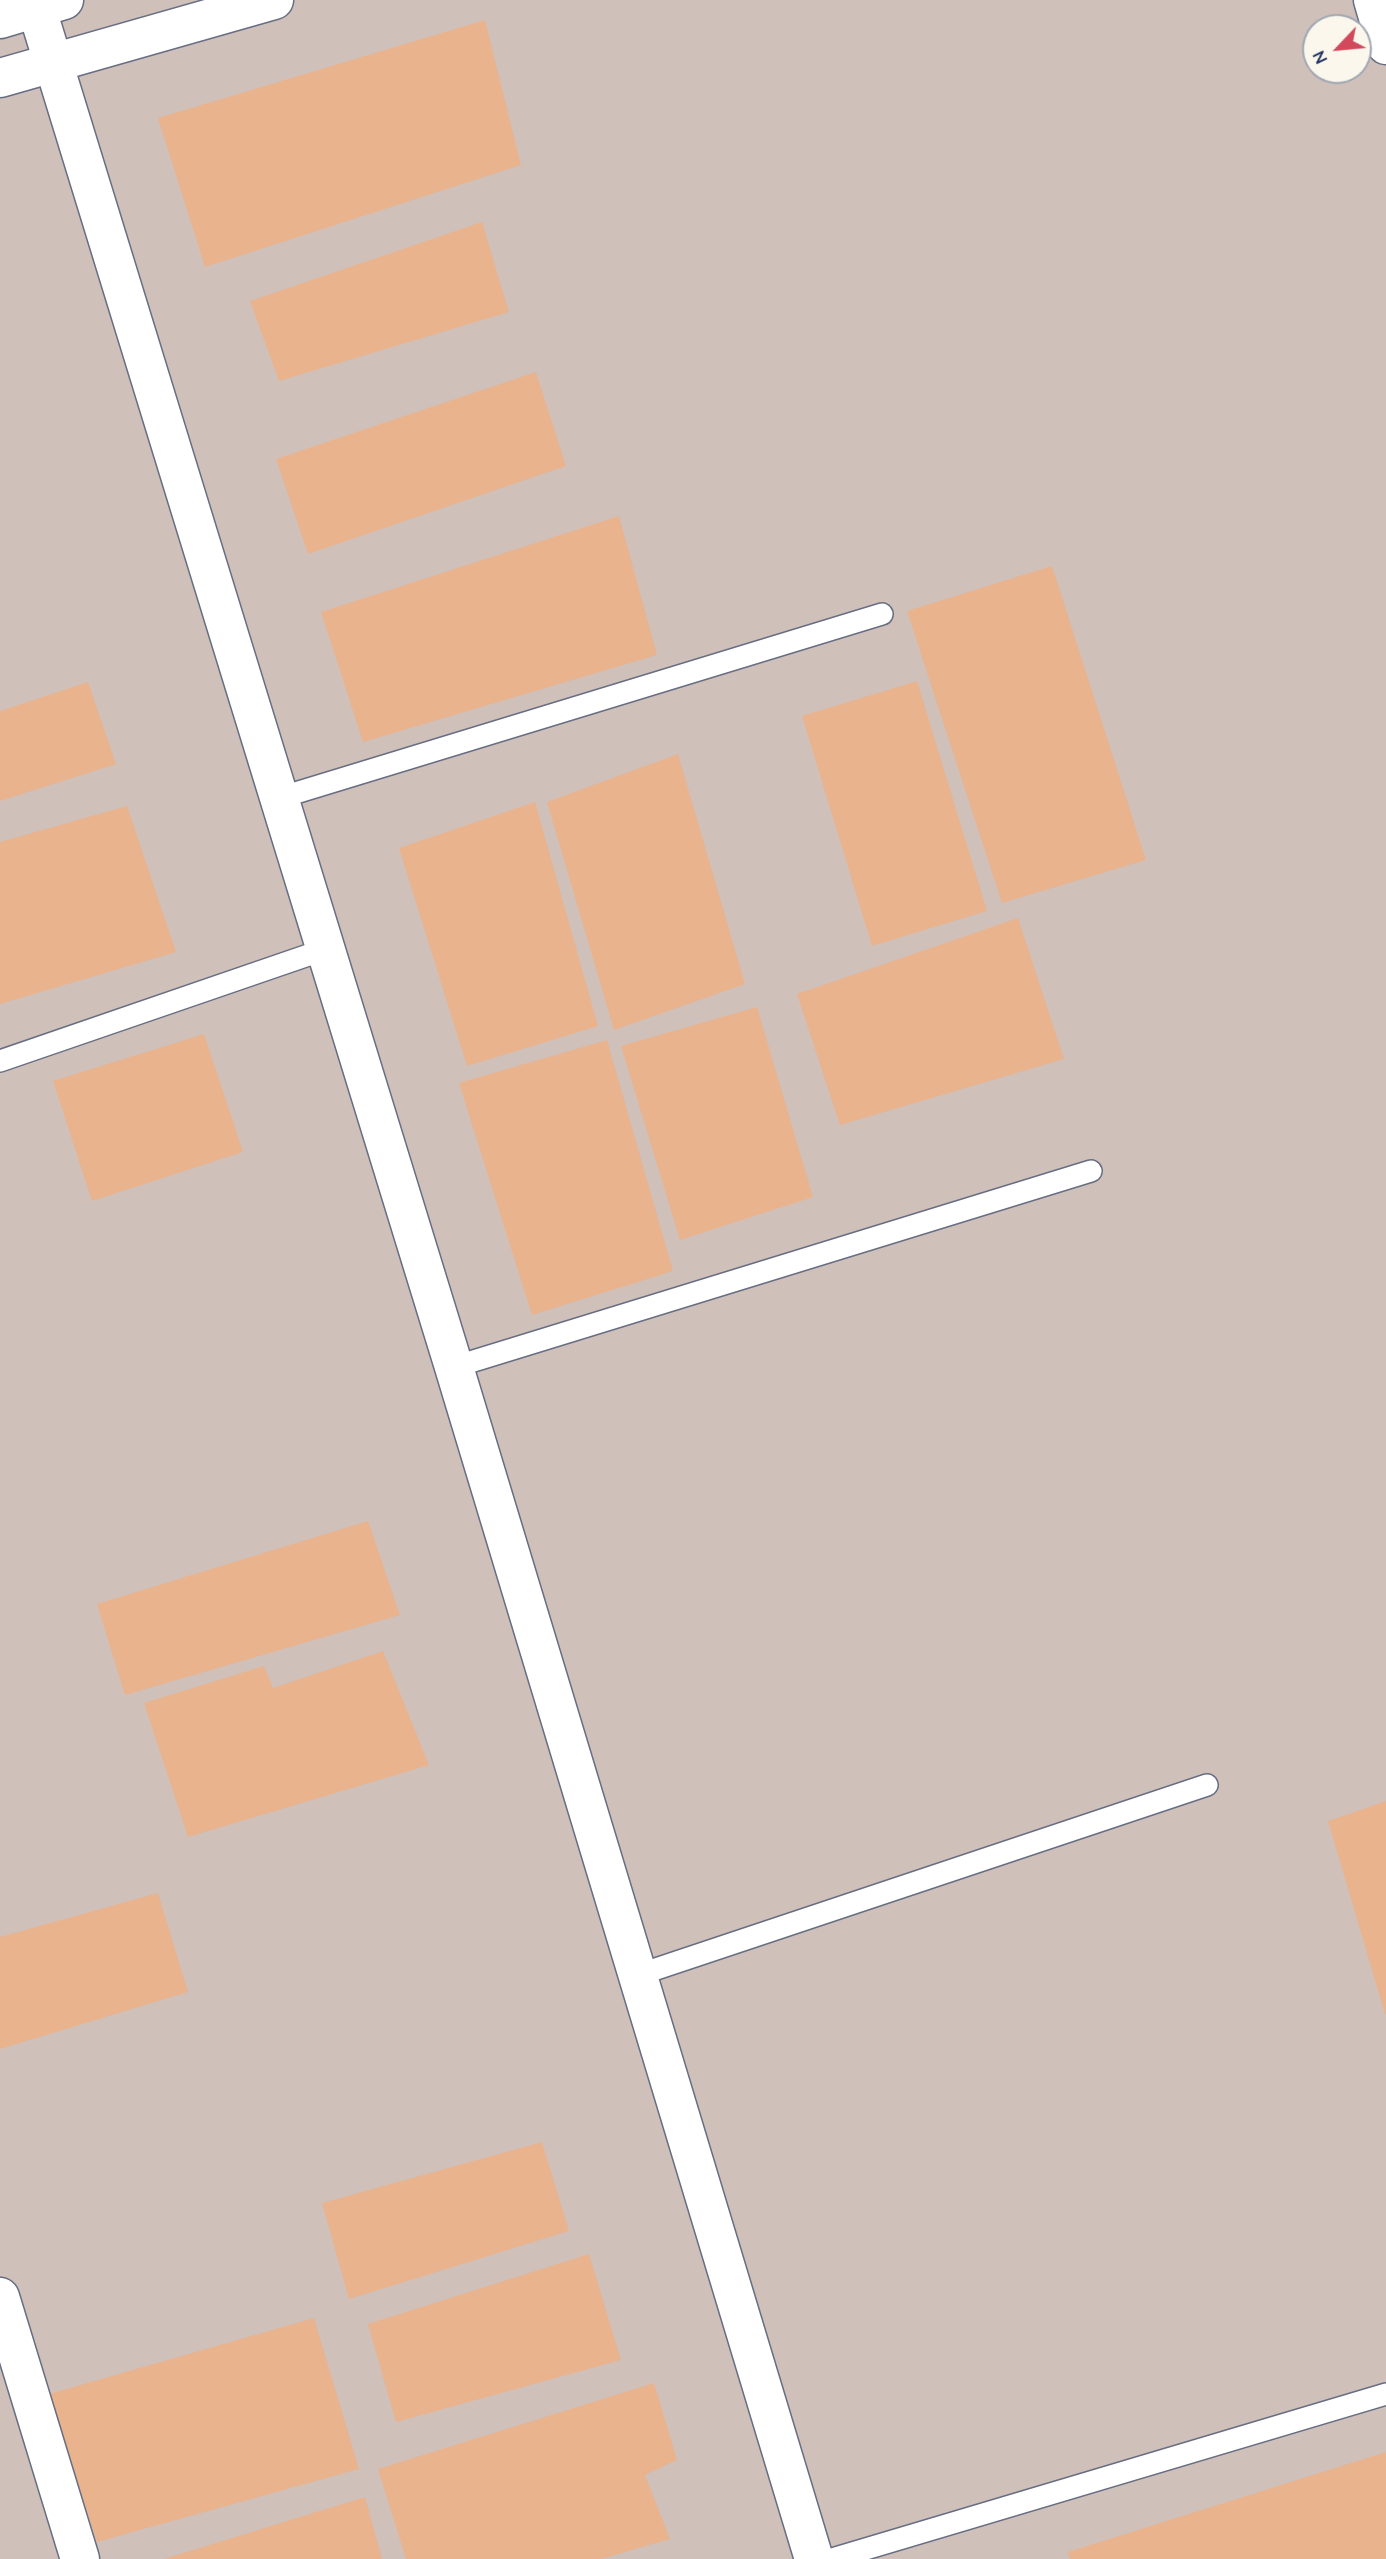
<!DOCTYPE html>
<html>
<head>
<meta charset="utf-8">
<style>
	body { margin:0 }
	#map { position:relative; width:1386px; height:2559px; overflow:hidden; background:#f3e4c9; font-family:"Comic Neue",sans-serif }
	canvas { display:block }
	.north { position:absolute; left:1302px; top:14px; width:70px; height:70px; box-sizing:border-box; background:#fbf7ec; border:2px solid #a1a7b3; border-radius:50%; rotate:244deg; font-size:19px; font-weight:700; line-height:28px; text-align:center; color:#1b2f5e }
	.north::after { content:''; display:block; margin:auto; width:24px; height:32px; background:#d1495b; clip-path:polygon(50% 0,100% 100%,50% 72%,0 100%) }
</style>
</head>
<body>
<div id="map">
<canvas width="1386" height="2559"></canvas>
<div class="north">N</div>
</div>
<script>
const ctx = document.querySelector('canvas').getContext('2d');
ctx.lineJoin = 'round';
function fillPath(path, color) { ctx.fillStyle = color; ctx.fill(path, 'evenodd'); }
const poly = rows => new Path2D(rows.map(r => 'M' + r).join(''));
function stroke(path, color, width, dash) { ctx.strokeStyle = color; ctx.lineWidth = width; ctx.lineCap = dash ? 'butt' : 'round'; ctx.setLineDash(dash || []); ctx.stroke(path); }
const industrial = poly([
	[0,0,1386,0,1386,2559,0,2559],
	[1316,28,1358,28,1358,70,1316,70]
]);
const building = poly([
	[485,20,521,165,205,267,158,118],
	[482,222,509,312,279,381,250,301],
	[536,372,566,466,308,554,276,459],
	[619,516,657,655,363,742,321,612],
	[1052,566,1146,860,1002,903,907,611],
	[917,681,987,911,872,946,802,716],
	[88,682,116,764,0,801,0,711],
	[678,754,745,984,614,1030,547,802],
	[535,802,598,1026,467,1066,399,848],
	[127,806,176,952,0,1004,0,842],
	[1018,918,1064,1059,840,1125,797,994],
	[757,1007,813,1197,680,1240,621,1046],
	[204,1034,243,1152,92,1201,53,1081],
	[607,1040,673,1271,532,1315,459,1083],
	[368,1521,400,1615,125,1695,97,1604],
	[383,1651,429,1765,188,1837,144,1703,264,1666,273,1688],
	[1386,1801,1386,2014,1385,2014,1328,1821],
	[158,1893,188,1992,0,2049,0,1937],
	[542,2142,569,2231,349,2299,322,2203],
	[589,2254,621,2360,396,2422,368,2324],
	[314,2318,359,2469,97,2542,49,2394],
	[654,2383,677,2460,645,2475,670,2539,601,2559,406,2559,378,2469],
	[1386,2452,1386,2559,1070,2559,1068,2552],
	[365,2497,382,2559,167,2559,167,2558]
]);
const service = poly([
	[279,798,882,614],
	[0,1061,326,949],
	[454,1367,1091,1171],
	[638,1975,1207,1785],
	[832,2559,1386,2394]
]);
const minor = poly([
	[34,0,454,1367,814,2559],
	[1373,0,1386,45],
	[0,2297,80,2559]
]);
const secondary = poly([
	[0,19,64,0],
	[0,78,274,0]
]);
fillPath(industrial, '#cfc0ba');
fillPath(building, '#e9b38e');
stroke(service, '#676e83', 24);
stroke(minor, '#676e83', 41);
stroke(secondary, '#676e83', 41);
stroke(service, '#fff', 21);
stroke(minor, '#fff', 38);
stroke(secondary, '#fff', 38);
</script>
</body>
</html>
